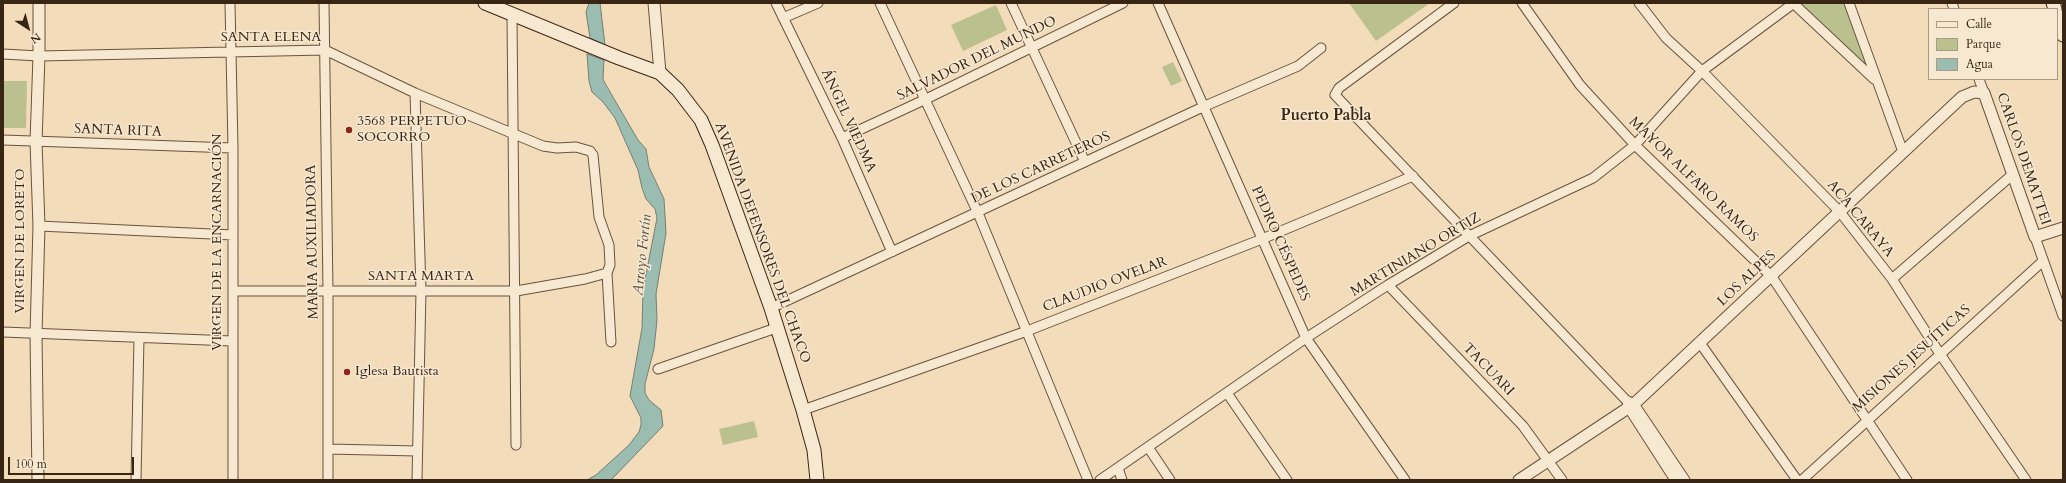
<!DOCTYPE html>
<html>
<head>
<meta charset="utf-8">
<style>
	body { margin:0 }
	#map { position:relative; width:2066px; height:483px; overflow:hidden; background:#f3dcba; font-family:Cardo,serif }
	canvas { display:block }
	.frame { position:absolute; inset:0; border:4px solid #392514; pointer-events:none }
	.legend { position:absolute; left:1928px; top:8px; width:130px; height:72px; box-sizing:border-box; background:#f7e8d2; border:1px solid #ab9a86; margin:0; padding:5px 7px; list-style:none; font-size:12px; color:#392514 }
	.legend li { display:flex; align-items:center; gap:8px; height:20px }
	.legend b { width:20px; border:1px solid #ab9a86 }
	.north { position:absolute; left:8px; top:8px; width:40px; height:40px; -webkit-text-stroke:3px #f7e8d2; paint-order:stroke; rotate:144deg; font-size:11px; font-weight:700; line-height:16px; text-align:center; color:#392514 }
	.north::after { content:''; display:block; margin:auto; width:14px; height:18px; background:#392514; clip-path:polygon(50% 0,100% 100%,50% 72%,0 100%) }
	.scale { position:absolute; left:8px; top:457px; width:126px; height:18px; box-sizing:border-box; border:2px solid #392514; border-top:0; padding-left:5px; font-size:12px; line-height:14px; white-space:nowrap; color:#392514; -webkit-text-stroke:3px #f7e8d2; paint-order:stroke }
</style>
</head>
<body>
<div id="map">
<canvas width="2066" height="483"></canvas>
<div class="frame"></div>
<ul class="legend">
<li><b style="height:5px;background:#f7e8d2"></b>Calle</li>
<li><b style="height:11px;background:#bbc08f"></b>Parque</li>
<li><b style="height:11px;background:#9bbcb0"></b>Agua</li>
</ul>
<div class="north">N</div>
<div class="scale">100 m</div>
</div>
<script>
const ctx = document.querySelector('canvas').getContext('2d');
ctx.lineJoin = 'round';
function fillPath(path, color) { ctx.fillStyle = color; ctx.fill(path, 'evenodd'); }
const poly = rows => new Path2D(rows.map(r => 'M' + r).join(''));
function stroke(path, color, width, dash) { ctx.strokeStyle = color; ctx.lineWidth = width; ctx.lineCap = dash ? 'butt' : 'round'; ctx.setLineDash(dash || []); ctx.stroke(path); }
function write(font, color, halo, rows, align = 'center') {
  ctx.font = font + ' Cardo,serif'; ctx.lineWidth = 3; ctx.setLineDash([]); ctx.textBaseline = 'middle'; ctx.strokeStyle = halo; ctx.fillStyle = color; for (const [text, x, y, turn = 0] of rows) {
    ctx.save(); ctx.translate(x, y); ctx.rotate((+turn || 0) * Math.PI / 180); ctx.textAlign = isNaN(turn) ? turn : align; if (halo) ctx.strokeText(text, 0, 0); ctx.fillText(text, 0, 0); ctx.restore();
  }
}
const green = poly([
	[1349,3,1430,3,1376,41],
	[1796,3,1847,3,1873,76],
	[996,5,1007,30,963,51,951,25],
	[1173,62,1182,81,1171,86,1162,67],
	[3,81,27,81,26,128,3,128],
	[754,421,758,437,723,445,719,429]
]);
const water = poly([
	[589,3,600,3,605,45,590,38,586,12,589,3],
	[587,54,604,60,603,79,606,85,638,140,646,149,649,167,664,199,666,233,656,294,657,320,654,349,645,384,645,393,649,400,661,410,663,426,611,480,587,480,596,475,629,445,639,432,641,425,641,418,630,396,642,328,643,290,657,218,655,209,646,199,642,188,638,170,615,118,603,102,592,92,589,81,587,54]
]);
const minor = poly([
	[230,3,233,148,233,480],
	[324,3,328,291,328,480],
	[776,3,842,138,892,252],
	[880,3,978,213,1088,480],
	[1011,3,1085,162],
	[1158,3,1306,338,1405,480],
	[1454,3,1339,88,1335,95,1626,400,1634,404,1685,480],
	[1522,3,1580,85,1635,145,1772,277,1907,480],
	[1639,3,1666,38,1702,71,1840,212,1892,279,1940,354,2026,480],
	[1793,3,1874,79],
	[1849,3,1903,152],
	[1952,3,1954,9],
	[512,15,516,445],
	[783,18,818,3],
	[3,54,39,56,325,50,415,93,543,146,557,148,576,147,590,151,593,155,599,217,609,245,610,265,607,273,611,342],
	[1979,79,1984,93],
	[415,93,421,291,417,480],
	[842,138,924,100,1123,3],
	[3,140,233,148],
	[39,226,233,235],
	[2035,237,2063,316],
	[1892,279,2012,175],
	[1388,285,1523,426,1562,480],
	[233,291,516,291,585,279,607,273],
	[771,308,1205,106,1298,66,1321,48],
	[3,332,232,341],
	[1700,343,1797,480],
	[658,369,776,328],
	[1227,393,1287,480],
	[1627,401,1628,407,1675,480],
	[803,410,1027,331,1262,239,1413,176],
	[1148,447,1170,480],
	[328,449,417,451],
	[1118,468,1122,480],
	[136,480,139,338],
	[1100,480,1306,338,1388,285,1469,236,1593,178,1635,145,1702,71,1794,3],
	[1802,480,2043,261]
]);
const tertiary = poly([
	[654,3,660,73],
	[38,480,36,334,39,226,36,142,39,56,39,3],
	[1519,480,1634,404,1962,97,1974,92,1984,93,2035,237,2063,228]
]);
const secondary = poly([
	[485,3,619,58,660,73,678,90,701,120,712,145,771,308,803,410,814,450,817,480],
	[2053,3,2055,9],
	[2057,15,2063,35]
]);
const markers = [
	[349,130,4,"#8f2418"],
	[347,372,4,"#8f2418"]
];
const streetNames = [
	["SANTA ELENA",271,38],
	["SALVADOR DEL MUNDO",977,59,-26],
	["ÁNGEL VIEDMA",848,121,65],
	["SANTA RITA",118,131,2],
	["CARLOS DEMATTEI",2023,159,71],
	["DE LOS CARRETEROS",1041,168,-25],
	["MAYOR ALFARO RAMOS",1693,180,44],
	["ACA CARAYA",1860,219,50],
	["VIRGEN DE LORETO",21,241,-90],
	["VIRGEN DE LA ENCARNACIÓN",218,242,-90],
	["MARIA AUXILIADORA",313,242,-91],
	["AVENIDA DEFENSORES DEL CHACO",762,243,70],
	["PEDRO CÉSPEDES",1280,244,66],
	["MARTINIANO ORTIZ",1416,255,-31],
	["SANTA MARTA",421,277],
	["LOS ALPES",1747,279,-43],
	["CLAUDIO OVELAR",1105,285,-21],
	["MISIONES JESUÍTICAS",1912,359,-42],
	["TACUARI",1488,370,46]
];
const poiNames = [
	["3568 PERPETUO",357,122],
	["SOCORRO",357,138],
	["Iglesa Bautista",355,372]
];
const waterNames = [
	["Arroyo Fortín",643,255,-84]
];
const quarterNames = [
	["Puerto Pabla",1326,116]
];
fillPath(green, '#bbc08f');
fillPath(water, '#9bbcb0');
stroke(water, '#748072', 1);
stroke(minor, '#68533e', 11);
stroke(tertiary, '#68533e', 13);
stroke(secondary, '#392514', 15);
stroke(minor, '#f7e8d2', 9);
stroke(tertiary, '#f7e8d2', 11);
stroke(secondary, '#f7e8d2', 13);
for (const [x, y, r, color] of markers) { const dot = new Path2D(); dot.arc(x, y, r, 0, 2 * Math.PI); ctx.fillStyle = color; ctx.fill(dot); stroke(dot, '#f7e8d2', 1.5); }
write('14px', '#392514', '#f7e8d2', streetNames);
write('14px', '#392514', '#f7e8d2', poiNames, 'left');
write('italic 15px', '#524b3b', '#f7e8d2', waterNames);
write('bold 16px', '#392514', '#f7e8d2', quarterNames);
</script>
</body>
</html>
